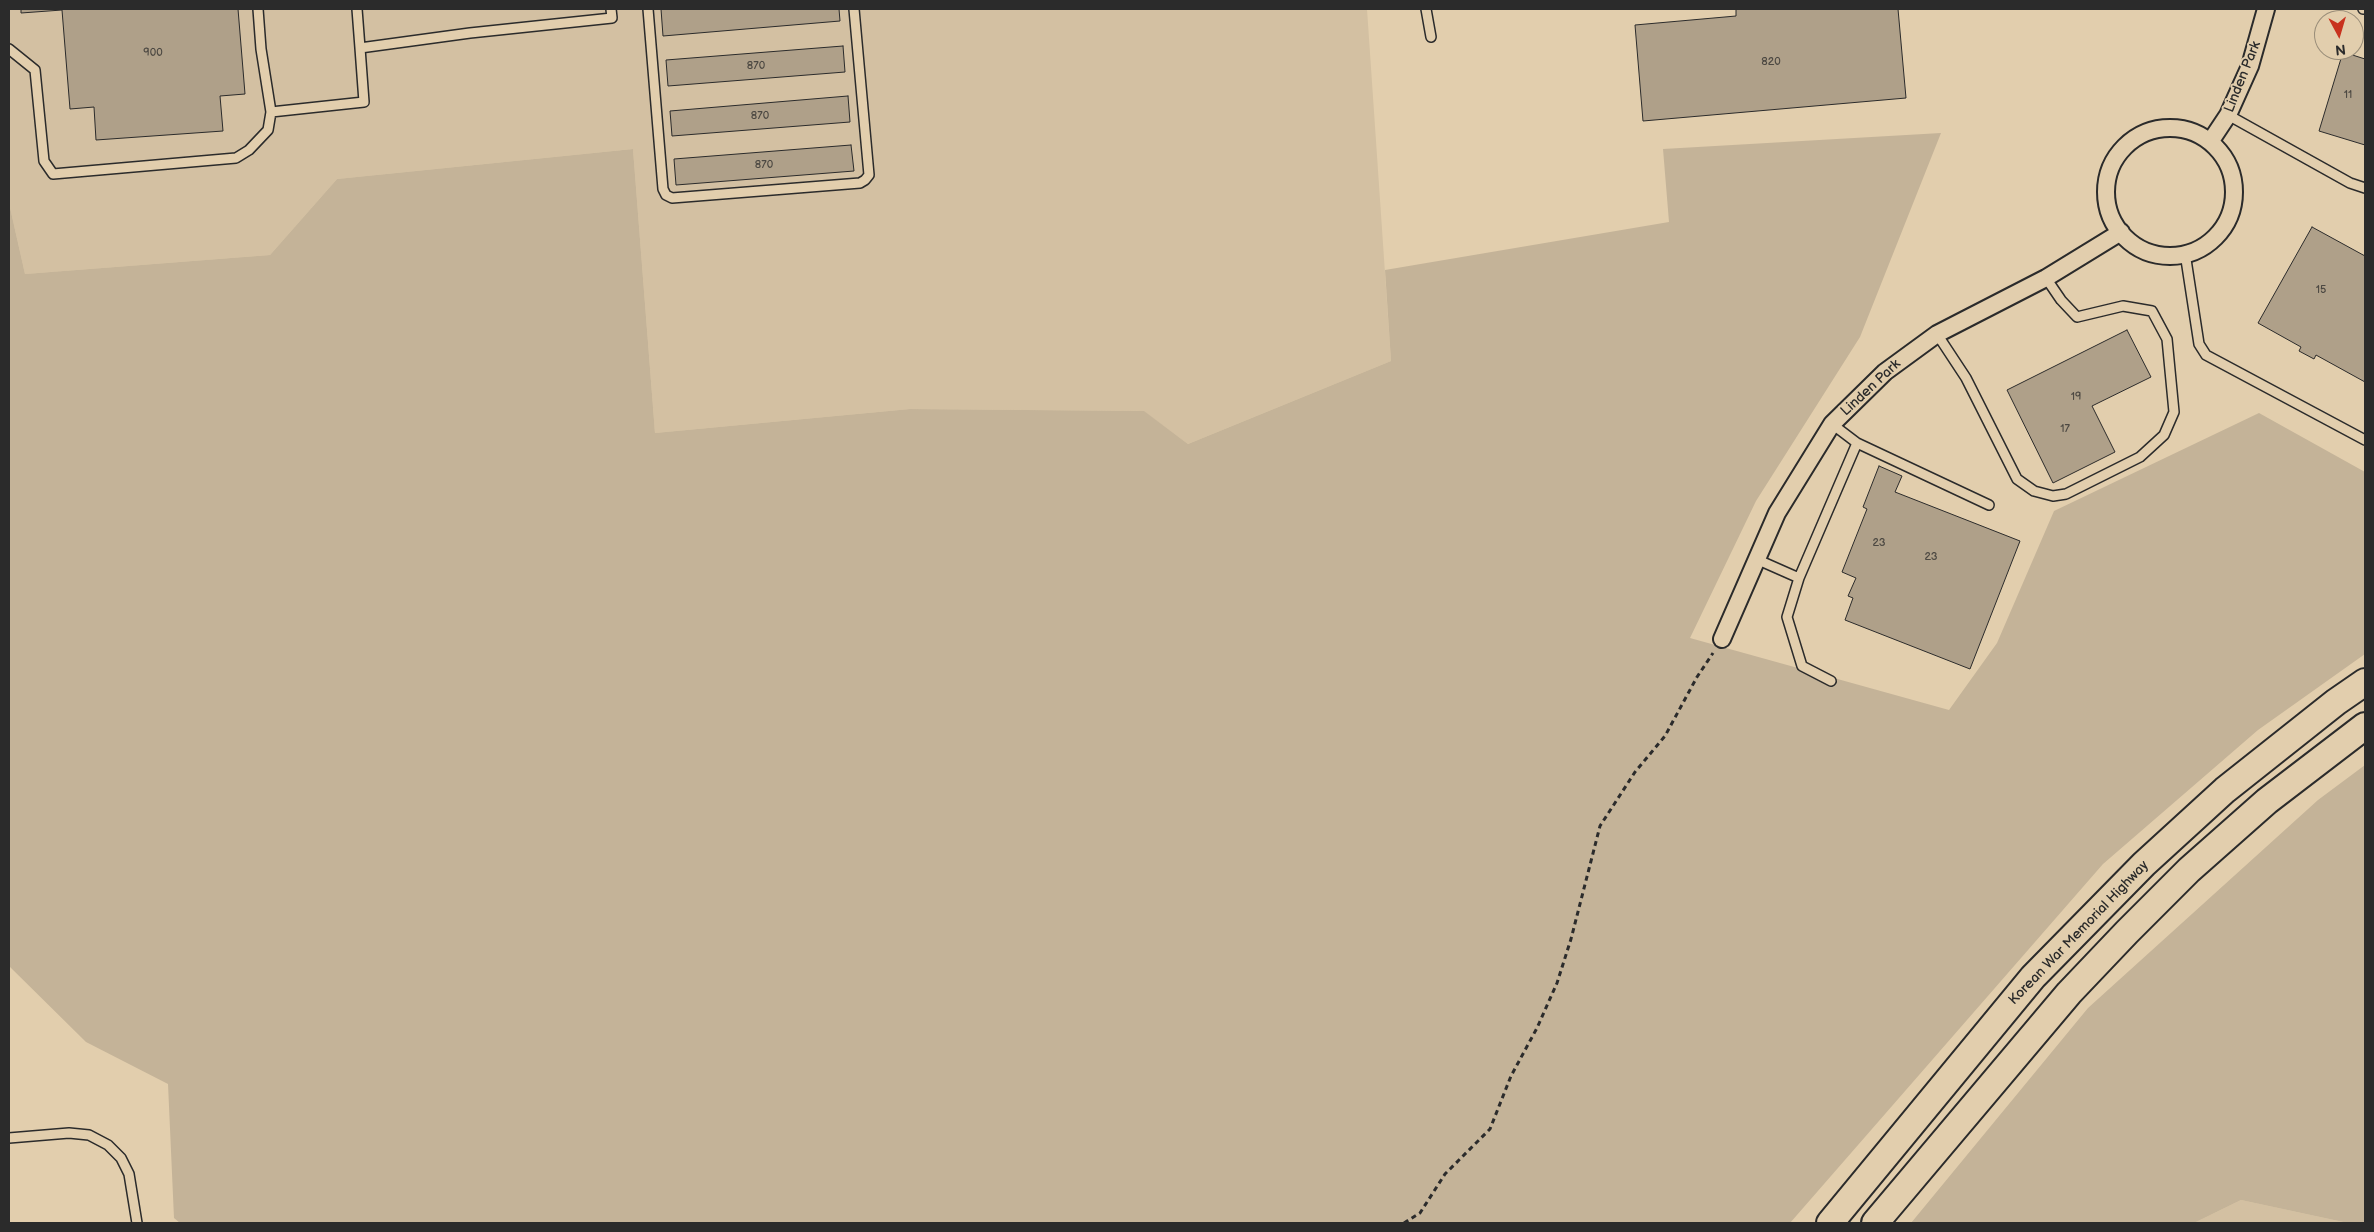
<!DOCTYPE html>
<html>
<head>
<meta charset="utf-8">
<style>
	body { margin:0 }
	#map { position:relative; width:2374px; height:1232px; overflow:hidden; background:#e2cead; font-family:"Balsamiq Sans",sans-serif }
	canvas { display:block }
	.frame { position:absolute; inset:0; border:10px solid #2b2b2b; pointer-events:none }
	.north { position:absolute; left:2314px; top:10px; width:50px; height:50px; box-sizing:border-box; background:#e2cead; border:1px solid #998d79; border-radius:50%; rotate:174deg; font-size:14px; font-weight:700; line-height:20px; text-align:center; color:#2b2b2b }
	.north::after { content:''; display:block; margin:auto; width:18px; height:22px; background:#c8321e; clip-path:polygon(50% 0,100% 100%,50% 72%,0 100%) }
</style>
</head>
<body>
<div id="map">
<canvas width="2374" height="1232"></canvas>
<div class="frame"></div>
<div class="north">N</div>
</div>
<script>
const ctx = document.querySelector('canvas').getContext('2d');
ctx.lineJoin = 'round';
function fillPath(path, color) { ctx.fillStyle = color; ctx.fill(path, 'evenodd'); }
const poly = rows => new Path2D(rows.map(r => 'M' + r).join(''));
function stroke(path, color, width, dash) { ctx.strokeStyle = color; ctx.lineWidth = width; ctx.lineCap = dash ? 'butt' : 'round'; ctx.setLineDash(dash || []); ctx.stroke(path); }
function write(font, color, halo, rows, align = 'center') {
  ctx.font = font + ' "Balsamiq Sans",sans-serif'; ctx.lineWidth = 4; ctx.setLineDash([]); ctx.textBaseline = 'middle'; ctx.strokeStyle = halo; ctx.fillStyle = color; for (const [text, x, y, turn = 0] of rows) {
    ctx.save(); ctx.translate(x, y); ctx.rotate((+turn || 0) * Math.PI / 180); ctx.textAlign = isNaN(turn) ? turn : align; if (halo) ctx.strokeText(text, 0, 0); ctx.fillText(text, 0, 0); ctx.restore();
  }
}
const built = poly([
	[9,9,1367,9,1391,361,1188,444,1143,411,910,409,655,433,633,149,337,179,270,255,25,274,9,203],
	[2241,1200,2348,1223,2194,1223]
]);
const green = poly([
	[1941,133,1860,337,1756,501,1690,638,1949,710,1997,643,2054,511,2259,413,2365,472,2365,654,2258,730,2103,864,1790,1223,180,1223,174,1218,168,1084,86,1042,9,966,9,203,25,274,270,255,337,179,633,149,655,433,910,409,1144,411,1188,444,1391,361,1385,270,1669,222,1663,149],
	[2365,765,2365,1223,2348,1223,2241,1200,2194,1223,1911,1223,2088,1008,2318,800]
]);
const building = poly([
	[21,9,238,9,245,94,220,96,223,131,96,140,94,107,70,109,62,10,21,13,21,9],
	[661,9,839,9,840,21,663,36,661,9],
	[1736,9,1898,9,1906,98,1643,121,1635,25,1736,16,1736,9],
	[843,46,845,72,668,86,666,60,843,46],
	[2343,52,2365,59,2365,145,2319,131,2343,52],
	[848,96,850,122,672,136,670,111,848,96],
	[851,145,854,171,676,185,674,159,851,145],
	[2312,227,2365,256,2365,382,2316,355,2314,359,2299,351,2301,347,2258,323,2312,227],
	[2127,330,2151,377,2092,406,2115,452,2053,483,2007,390,2127,330],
	[1879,466,1902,476,1895,492,2020,541,1970,669,1845,620,1853,598,1848,596,1856,578,1842,572,1867,509,1863,507,1879,466]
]);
const path = poly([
	[1404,1223,1420,1213,1445,1174,1490,1129,1511,1076,1537,1028,1557,983,1571,939,1600,826,1635,772,1665,736,1697,677,1713,653]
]);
const lane = poly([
	[258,9,261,49,271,112,364,102,360,48,470,33,612,18,611,9],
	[357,9,360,48],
	[648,9,663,189,666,195,672,198,860,183,865,180,869,175,854,9],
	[1426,9,1431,37],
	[2363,9,2365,9],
	[9,49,35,70,44,161,53,174,236,158,249,150,268,130,271,112],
	[2228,115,2350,183,2365,188],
	[2185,253,2199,344,2206,355,2365,440],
	[1937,334,1966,378,2017,479,2034,491,2053,496,2066,494,2140,457,2164,435,2174,412,2167,339,2152,311,2123,306,2077,317,2061,300,2046,278],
	[1857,443,1989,505],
	[1756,559,1799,578,1857,443,1832,424],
	[1799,578,1787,617,1802,666,1831,681],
	[9,1138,69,1133,89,1135,108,1145,121,1158,129,1174,137,1223]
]);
const street = poly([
	'2106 192a64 64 0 1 1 128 0a64 64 0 1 1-128 0Z',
	[2210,142,2228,115,2250,66,2266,9],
	[1722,639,1777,513,1832,424,1885,372,1937,334,2046,278,2121,232]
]);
const primary = poly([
	[1830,1223,2033,977,2144,864,2225,790,2336,702,2365,682],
	[1875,1223,2069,993,2127,932,2189,870,2267,801,2365,726]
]);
const numberNames = [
	["900",153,53],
	["820",1771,62],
	["870",756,66],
	["11",2348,95],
	["870",760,116],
	["870",764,165],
	["15",2321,290],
	["19",2076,397],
	["17",2065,429],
	["23",1879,543],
	["23",1931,557]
];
const streetNames = [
	["Linden Park",2243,77,-68],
	["Linden Park",1871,388,-43],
	["Korean War Memorial Highway",2079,933,-46]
];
fillPath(built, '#d3c0a2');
fillPath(green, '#c4b398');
fillPath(building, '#afa089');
stroke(building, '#2b2b2b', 1);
stroke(lane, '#2b2b2b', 12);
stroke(street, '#2b2b2b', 20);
stroke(primary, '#2b2b2b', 30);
stroke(path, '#2b2b2b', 3, [5, 4]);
stroke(lane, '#e2cead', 9);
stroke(street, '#e2cead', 16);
stroke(primary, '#e2cead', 26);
write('11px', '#4c4842', null, numberNames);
write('14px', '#2b2b2b', '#e2cead', streetNames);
</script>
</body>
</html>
